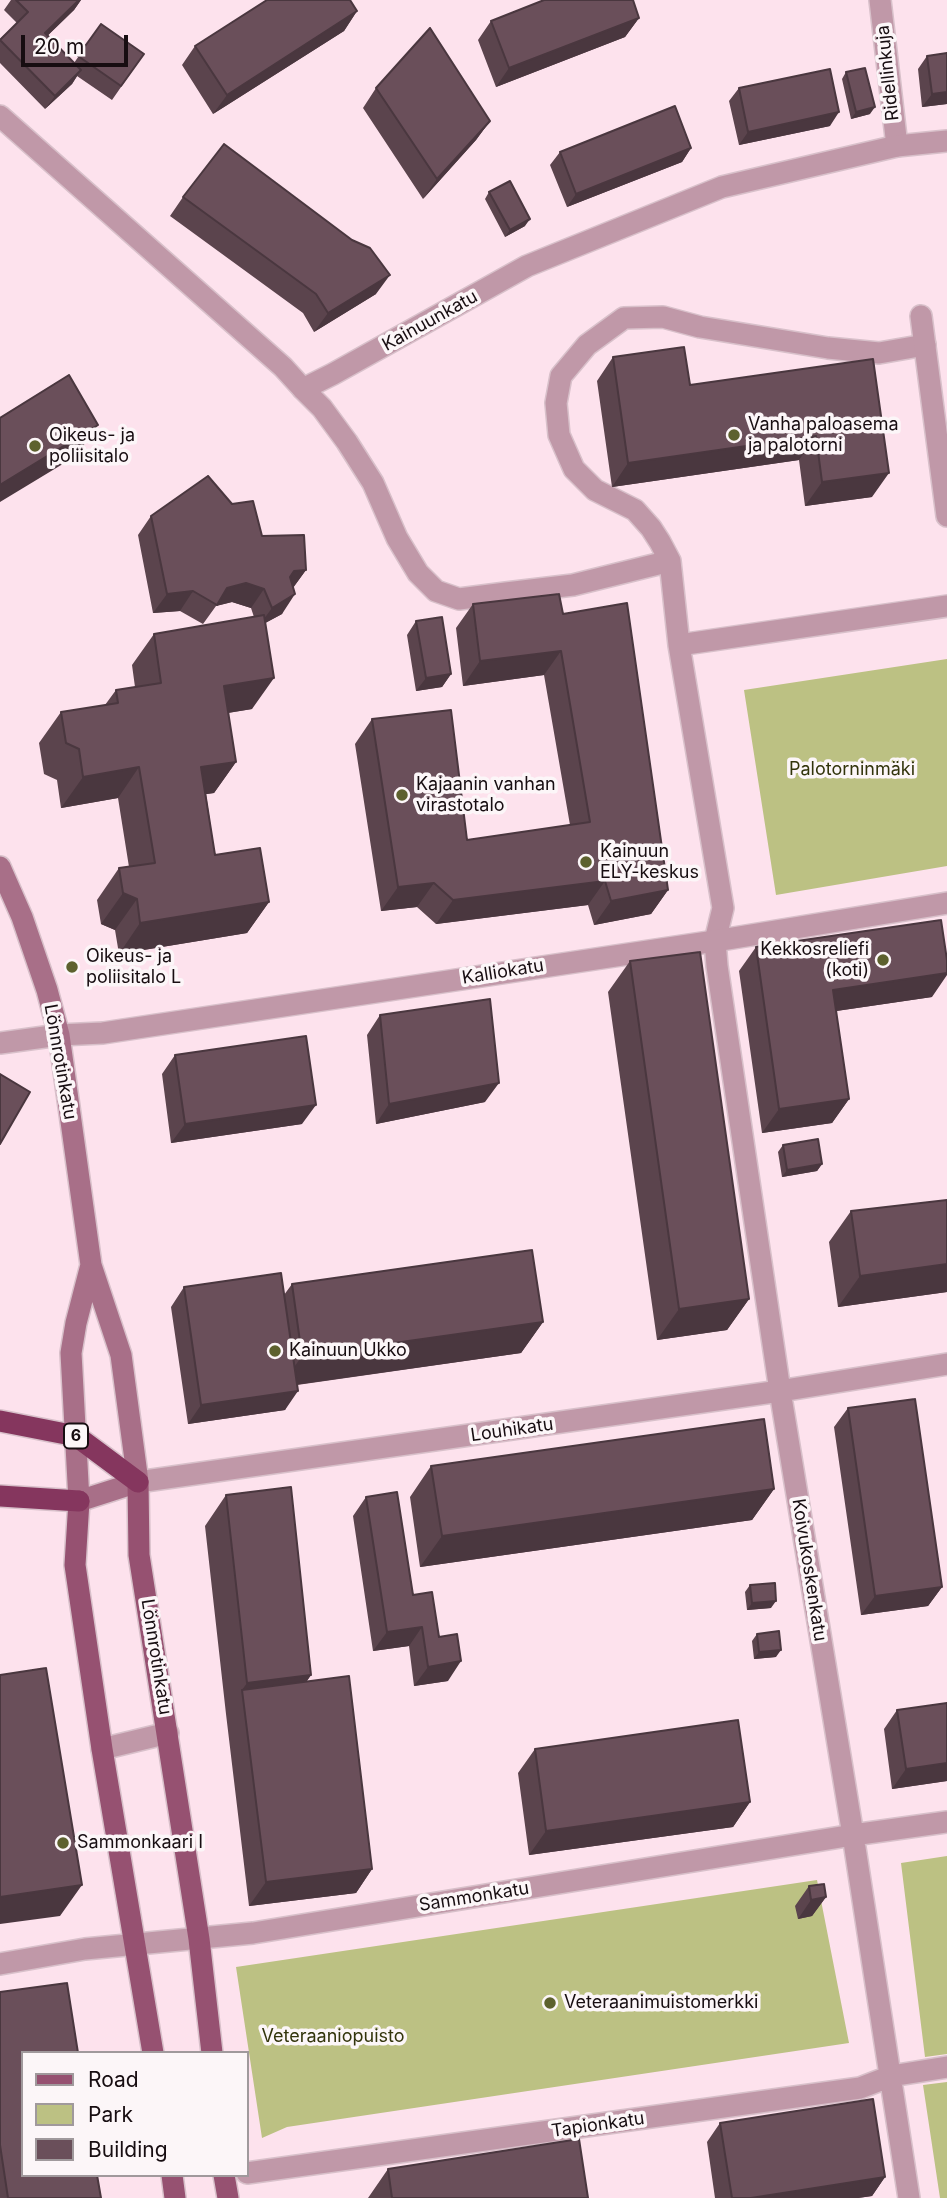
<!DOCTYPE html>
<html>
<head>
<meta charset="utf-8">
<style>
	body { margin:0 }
	#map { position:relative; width:947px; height:2198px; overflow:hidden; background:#fde2ed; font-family:Inter,sans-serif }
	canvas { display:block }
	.legend { position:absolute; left:21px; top:2051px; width:228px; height:126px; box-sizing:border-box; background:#fcf6f8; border:2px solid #a0999c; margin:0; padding:9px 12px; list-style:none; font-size:21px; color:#170d11 }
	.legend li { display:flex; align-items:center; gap:14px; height:35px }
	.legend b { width:35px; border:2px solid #a0999c }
	.scale { position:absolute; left:21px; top:35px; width:107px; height:32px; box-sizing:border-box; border:4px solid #170d11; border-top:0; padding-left:9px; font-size:21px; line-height:24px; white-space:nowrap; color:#170d11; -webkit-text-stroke:5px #fcf6f8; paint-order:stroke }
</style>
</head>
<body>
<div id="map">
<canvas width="947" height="2198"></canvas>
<ul class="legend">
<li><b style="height:9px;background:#965171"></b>Road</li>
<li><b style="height:19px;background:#bcc183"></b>Park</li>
<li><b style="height:19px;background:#6a4f5a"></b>Building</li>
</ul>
<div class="scale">20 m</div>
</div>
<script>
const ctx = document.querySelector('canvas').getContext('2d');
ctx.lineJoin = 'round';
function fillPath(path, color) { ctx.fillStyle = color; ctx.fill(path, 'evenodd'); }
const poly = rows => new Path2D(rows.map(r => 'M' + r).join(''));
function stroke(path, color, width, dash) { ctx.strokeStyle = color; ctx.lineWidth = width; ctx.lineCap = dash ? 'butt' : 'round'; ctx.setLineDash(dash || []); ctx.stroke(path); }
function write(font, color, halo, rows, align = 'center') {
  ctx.font = font + ' Inter,sans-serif'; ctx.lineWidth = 7; ctx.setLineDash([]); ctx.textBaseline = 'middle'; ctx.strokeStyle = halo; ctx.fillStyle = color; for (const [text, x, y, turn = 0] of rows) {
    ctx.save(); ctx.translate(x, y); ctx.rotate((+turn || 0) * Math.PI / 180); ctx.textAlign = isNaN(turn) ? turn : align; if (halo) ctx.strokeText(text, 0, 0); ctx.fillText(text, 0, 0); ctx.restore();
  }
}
const green = poly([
	[947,659,947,866,776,895,744,690],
	[947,1856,947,2054,925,2057,901,1863],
	[817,1880,849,2043,287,2127,262,2138,236,1967],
	[947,2082,947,2198,940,2198,923,2085]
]);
const lane = poly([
	[880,0,897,146],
	[925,345,879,353,828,348,700,327,663,317,624,318,587,345,561,376,556,403,559,435,574,469,595,490,635,510,651,528,660,542,670,561,679,645,947,606],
	[303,389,322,408,347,442,373,483,397,538,418,573,436,591,459,599,506,593,573,585,670,561],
	[679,645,723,908,715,941],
	[0,1043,59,1035],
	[102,1749,168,1733]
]);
const street = poly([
	[0,116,283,367,303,389,333,374,527,266,722,187,897,146,947,141],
	[921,316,947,516],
	[715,941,717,966,780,1391,853,1835,909,2198],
	[59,1035,103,1033,715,941,947,903],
	[138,1482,780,1391,947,1364],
	[0,1964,85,1949,253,1933,853,1835,947,1822],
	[247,2173,860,2088,891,2076,947,2067]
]);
const secondary = poly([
	[0,867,22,917,47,990,59,1035,91,1265,121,1355,138,1482,79,1501,71,1353,76,1323,91,1265]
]);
const primary = poly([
	[138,1482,139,1555,199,1939,212,2053],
	[79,1501,75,1565,102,1749,153,2053],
	[172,2175,175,2198],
	[224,2175,228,2198]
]);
const highway = poly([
	[0,1421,76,1436,138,1482],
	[0,1496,79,1501]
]);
const wall = poly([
	[11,0,81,0,74,10,48,35,74,63,101,24,144,54,112,100,77,76,72,84,45,109,0,63,0,39,17,23,4,10],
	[357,11,344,31,213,114,182,65,195,46],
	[639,18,625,37,496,87,478,40,491,21],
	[927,56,947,104,922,107,918,69],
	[846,72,870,114,851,119,842,79],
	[376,88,490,121,476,140,423,199,363,108],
	[739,88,830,126,739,145,729,101],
	[691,148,682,162,567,207,550,165,560,152],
	[489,192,525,226,505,237,485,199],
	[183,197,376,294,314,332,303,313,170,216],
	[613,357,690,385,873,359,872,497,805,506,799,460,612,487,597,381],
	[232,504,262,536,306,570,293,588,282,614,265,623,252,709,228,713,236,762,214,793,206,794,215,855,269,902,247,933,119,954,115,930,101,924,97,900,119,868,129,867,118,798,61,808,57,780,44,774,39,743,61,712,105,705,116,690,135,687,132,665,154,634,254,617,251,608,232,602,216,606,203,624,180,611,153,613,138,535,151,516],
	[473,604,563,614,668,890,651,914,594,925,588,905,436,924,417,907,381,911,355,744,372,719,467,840,570,825,544,675,463,686,456,628],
	[416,621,451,674,442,687,416,691,407,635],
	[756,947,932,997,836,1011,849,1099,832,1123,762,1133,739,971],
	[630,961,749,1299,727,1330,657,1340,608,992],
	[380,1015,485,1102,376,1124,367,1035],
	[175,1055,302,1124,171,1143,162,1074],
	[783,1145,822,1164,817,1171,782,1177,778,1152],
	[947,1200,947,1292,838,1307,829,1242,851,1211],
	[292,1284,543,1322,521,1353,297,1385,285,1410,188,1424,171,1307,184,1287,284,1295],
	[848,1408,942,1587,928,1606,861,1615,834,1427],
	[431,1466,774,1489,752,1520,420,1567,410,1497],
	[226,1495,311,1675,306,1682,372,1869,356,1893,249,1906,226,1714,205,1526],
	[366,1497,413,1595,448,1681,414,1686,409,1646,373,1651,353,1516],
	[750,1585,771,1608,747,1610,745,1592],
	[757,1634,776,1657,754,1659,752,1641],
	[897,1710,947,1781,892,1789,884,1729],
	[535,1749,750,1802,733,1827,529,1855,518,1773],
	[809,1886,826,1897,812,1916,798,1919,795,1906],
	[0,1992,101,2198,0,2198],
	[720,2123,885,2177,872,2196,858,2198,715,2198,707,2142],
	[388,2169,588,2198,368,2198]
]);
const shadedWall = poly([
	[79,0,81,0,74,10,36,47,45,33],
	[357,11,344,31,213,114,227,95],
	[639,18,625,37,496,87,509,68],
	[81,70,72,84,45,109,55,96],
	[947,92,947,104,922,107,932,94],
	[875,107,870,114,851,119,856,112],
	[839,112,830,126,739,145,748,132],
	[490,121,476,140,423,199,437,179],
	[691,148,682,162,567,207,576,194],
	[530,219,525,226,505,237,510,230],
	[390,275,376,294,314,332,328,313],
	[98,425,76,456,0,502,0,485],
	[816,436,799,460,612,487,628,463],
	[889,473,872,497,805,506,822,482],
	[306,570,292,589,280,590,294,571],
	[246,583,264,589,251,608,232,602,216,606,227,588],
	[193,591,180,611,153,613,167,594],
	[295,594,282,614,258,627,272,608],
	[561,651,544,675,463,686,480,661],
	[451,674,442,687,416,691,426,678],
	[274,678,252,709,202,717,224,686],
	[236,762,214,793,180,798,201,767],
	[139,767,118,798,61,808,83,777],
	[605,881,588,905,436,924,453,900],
	[434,883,417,907,381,911,398,887],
	[668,890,651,914,594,925,611,901],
	[123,893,137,899,115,930,101,924],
	[269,902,247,933,119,954,140,923],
	[947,973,947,975,932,997,816,1014,833,990],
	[499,1083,485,1102,376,1124,389,1104],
	[849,1099,832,1123,762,1133,779,1109],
	[316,1105,302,1124,171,1143,185,1124],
	[822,1164,817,1171,782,1177,787,1170],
	[947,1264,947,1292,838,1307,860,1276],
	[749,1299,727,1330,657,1340,679,1309],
	[543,1322,521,1353,280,1387,302,1356],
	[298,1391,285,1410,188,1424,201,1405],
	[774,1489,752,1520,420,1567,442,1536],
	[942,1587,928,1606,861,1615,875,1596],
	[776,1601,771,1608,747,1610,752,1603],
	[422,1627,409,1646,373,1651,387,1632],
	[781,1650,776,1657,754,1659,759,1652],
	[461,1661,448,1681,414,1686,428,1667],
	[311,1675,290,1706,242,1690,247,1683],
	[947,1763,947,1781,892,1789,906,1769],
	[750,1802,733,1827,529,1855,546,1831],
	[372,1869,356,1893,249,1906,266,1882],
	[82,1885,60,1916,0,1924,0,1897],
	[826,1897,812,1916,798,1919,811,1900],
	[885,2177,872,2196,858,2198,751,2198]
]);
const building = poly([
	[16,0,79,0,45,33,81,70,55,96,0,40,28,12,16,0],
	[267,0,350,0,357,11,227,95,195,46,267,0],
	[544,0,633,0,639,18,509,68,491,21,544,0],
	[101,24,144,54,121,86,78,56,101,24],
	[430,28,490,121,437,179,376,88,430,28],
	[947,53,947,92,932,94,927,56,947,53],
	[865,68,875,107,856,112,846,72,865,68],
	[830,69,839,112,748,132,739,88,830,69],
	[675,106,691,148,576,194,560,152,675,106],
	[224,144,352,240,370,248,390,275,328,313,316,294,183,197,224,144],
	[510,181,530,219,510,230,489,192,510,181],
	[684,347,690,385,873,359,889,473,822,482,816,436,628,463,613,357,684,347],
	[69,375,98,425,0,485,0,418,69,375],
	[208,476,232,504,253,501,262,536,304,535,306,570,294,571,290,577,295,594,272,608,264,589,246,583,227,588,217,605,193,591,167,594,151,516,208,476],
	[559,594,563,614,627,603,668,890,611,901,605,881,453,900,434,883,398,887,372,719,451,710,467,840,590,822,561,651,480,661,473,604,559,594],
	[264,615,274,678,224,686,236,762,201,767,215,855,260,848,269,902,140,923,137,899,123,893,119,868,155,863,139,767,83,777,79,749,66,743,61,712,118,703,116,690,161,683,154,634,264,615],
	[442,617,451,674,426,678,416,621,442,617],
	[941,920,947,960,947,973,833,990,849,1099,779,1109,756,947,941,920],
	[700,952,749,1299,679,1309,630,961,700,952],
	[490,999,499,1083,389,1104,380,1015,490,999],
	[306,1036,316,1105,185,1124,175,1055,306,1036],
	[0,1074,30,1092,0,1144,0,1074],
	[818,1139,822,1164,787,1170,783,1145,818,1139],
	[947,1200,947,1264,860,1276,851,1211,947,1200],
	[532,1250,543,1322,302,1356,292,1284,532,1250],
	[281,1273,298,1391,201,1405,184,1287,281,1273],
	[915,1399,942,1587,875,1596,848,1408,915,1399],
	[764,1419,774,1489,442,1536,431,1466,764,1419],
	[291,1487,311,1675,247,1683,226,1495,291,1487],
	[397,1492,413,1595,432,1592,439,1637,457,1634,461,1661,428,1667,422,1627,387,1632,366,1497,397,1492],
	[775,1583,776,1601,752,1603,750,1585,775,1583],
	[779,1631,781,1650,759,1652,757,1634,779,1631],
	[46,1668,82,1885,0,1897,0,1675,46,1668],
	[349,1676,372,1869,266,1882,242,1690,349,1676],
	[947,1703,947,1763,906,1769,897,1710,947,1703],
	[738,1720,750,1802,546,1831,535,1749,738,1720],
	[824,1884,826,1897,811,1900,809,1886,824,1884],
	[67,1983,78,2053,23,2053,23,2175,97,2175,101,2198,8,2198,0,2145,0,1992,67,1983],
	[873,2099,885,2177,751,2198,732,2198,720,2123,873,2099],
	[579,2139,588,2198,392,2198,388,2169,579,2139]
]);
const markers = [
	[734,435,7,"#5d612e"],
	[35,446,7,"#5d612e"],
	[402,795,7,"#5d612e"],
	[586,862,7,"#5d612e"],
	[883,960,7,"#5d612e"],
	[72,967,7,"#5d612e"],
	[275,1351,7,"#5d612e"],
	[63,1843,7,"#5d612e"],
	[550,2003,7,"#5d612e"]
];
const shields = [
	[76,1436,24]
];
const shieldNames = [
	["6",76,1436]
];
const streetNames = [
	["Ridellinkuja",888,73,-96],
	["Kainuunkatu",430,321,-29],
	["Kalliokatu",503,972,-9],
	["Lönnrotinkatu",60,1062,80],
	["Louhikatu",512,1430,-8],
	["Koivukoskenkatu",809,1570,81],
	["Lönnrotinkatu",156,1657,81],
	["Sammonkatu",474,1897,-9],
	["Tapionkatu",598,2125,-8]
];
const poiNames = [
	["Vanha paloasema",748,425],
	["ja palotorni",748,446],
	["Oikeus- ja",49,436],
	["poliisitalo",49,457],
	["Kajaanin vanhan",416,785],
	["virastotalo",416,806],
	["Kainuun",600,852],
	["ELY-keskus",600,873],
	["Kekkosreliefi",869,950,"right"],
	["(koti)",869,971,"right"],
	["Oikeus- ja",86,957],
	["poliisitalo L",86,978],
	["Kainuun Ukko",289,1351],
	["Sammonkaari I",77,1843],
	["Veteraanimuistomerkki",564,2003]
];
const parkNames = [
	["Palotorninmäki",852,770],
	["Veteraaniopuisto",333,2037]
];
fillPath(green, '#bcc183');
stroke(lane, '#d8c0ca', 24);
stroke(street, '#d8c0ca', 24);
stroke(secondary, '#d8c0ca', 24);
stroke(primary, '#d8c0ca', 24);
stroke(highway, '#d8c0ca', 24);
stroke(lane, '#c098a8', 21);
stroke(street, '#c098a8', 21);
stroke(secondary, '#a86f88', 21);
stroke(primary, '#965171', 21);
stroke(highway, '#85365e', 21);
fillPath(wall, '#5b444d');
fillPath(shadedWall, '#4a373f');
fillPath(building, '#6a4f5a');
stroke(building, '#4a373f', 2);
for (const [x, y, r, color] of markers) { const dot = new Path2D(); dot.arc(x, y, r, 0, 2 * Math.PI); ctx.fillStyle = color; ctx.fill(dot); stroke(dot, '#fcf6f8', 2.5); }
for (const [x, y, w] of shields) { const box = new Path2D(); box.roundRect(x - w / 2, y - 12.5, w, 25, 5); ctx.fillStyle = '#fcf6f8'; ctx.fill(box); stroke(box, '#170d11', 2); }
write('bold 16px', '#170d11', null, shieldNames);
write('18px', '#170d11', '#fcf6f8', streetNames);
write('18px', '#170d11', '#fcf6f8', poiNames, 'left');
write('18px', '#32340b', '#fcf6f8', parkNames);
</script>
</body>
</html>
